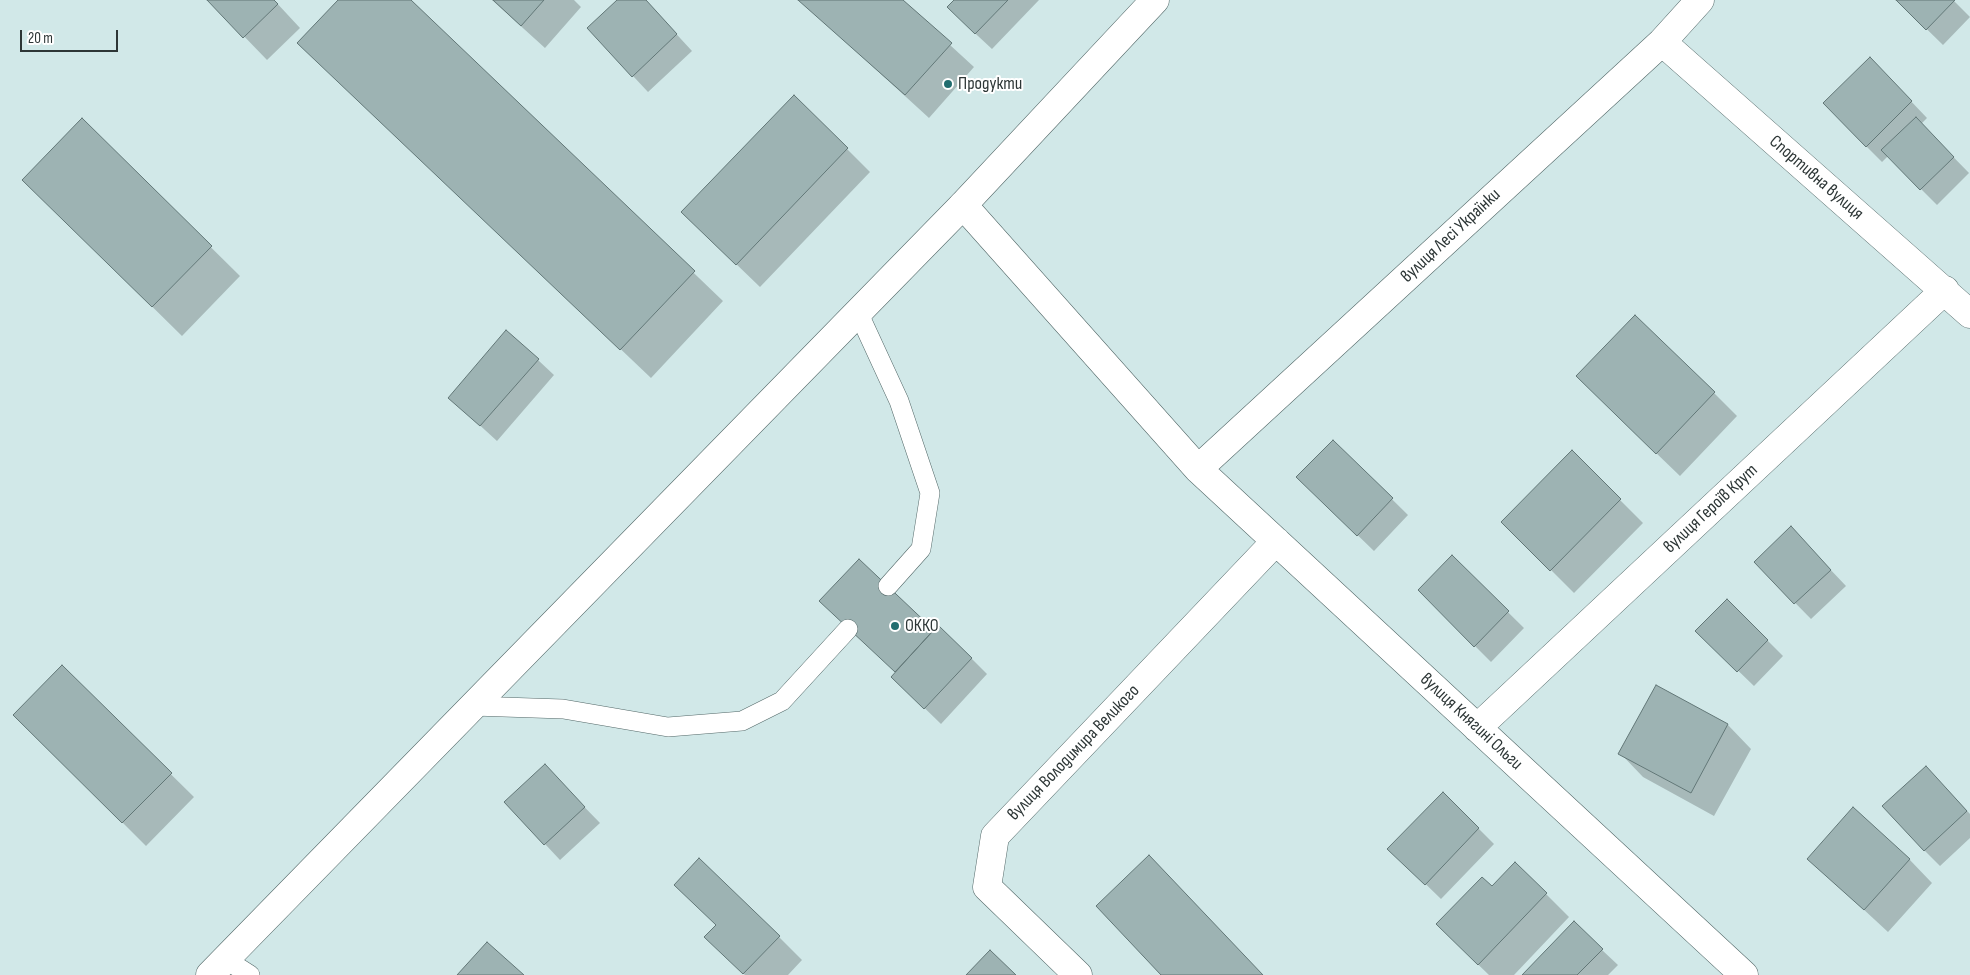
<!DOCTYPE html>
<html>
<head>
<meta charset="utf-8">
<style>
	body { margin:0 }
	#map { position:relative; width:1970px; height:975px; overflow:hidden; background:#d1e8e8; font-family:"Sofia Sans Condensed",sans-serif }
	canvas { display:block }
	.scale { position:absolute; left:20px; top:30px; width:98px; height:22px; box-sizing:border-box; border:2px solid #2d3636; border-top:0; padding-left:6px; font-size:15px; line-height:18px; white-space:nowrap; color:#2d3636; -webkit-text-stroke:4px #fff; paint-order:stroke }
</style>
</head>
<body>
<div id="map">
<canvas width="1970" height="975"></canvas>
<div class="scale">20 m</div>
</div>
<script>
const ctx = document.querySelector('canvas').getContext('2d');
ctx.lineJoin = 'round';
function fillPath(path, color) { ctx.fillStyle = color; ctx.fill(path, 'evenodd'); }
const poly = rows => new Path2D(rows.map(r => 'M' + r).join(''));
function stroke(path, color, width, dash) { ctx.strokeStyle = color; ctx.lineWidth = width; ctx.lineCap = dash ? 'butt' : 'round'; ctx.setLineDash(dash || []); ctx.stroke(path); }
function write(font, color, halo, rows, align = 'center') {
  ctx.font = font + ' "Sofia Sans Condensed",sans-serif'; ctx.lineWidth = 4; ctx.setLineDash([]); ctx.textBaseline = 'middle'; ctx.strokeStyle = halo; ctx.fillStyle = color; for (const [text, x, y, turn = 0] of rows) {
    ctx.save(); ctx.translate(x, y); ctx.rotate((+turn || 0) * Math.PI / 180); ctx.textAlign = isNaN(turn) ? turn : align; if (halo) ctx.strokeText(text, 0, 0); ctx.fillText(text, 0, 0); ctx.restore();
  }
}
const shadow = poly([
	[209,0,274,0,300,28,267,60],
	[340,0,409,0,723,301,651,378,329,72],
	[492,0,574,0,581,7,545,48],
	[619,0,645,0,692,51,648,92,633,76],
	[800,0,901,0,974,67,929,118],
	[956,0,1039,0,992,49,964,23],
	[1897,0,1953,0,1970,17,1943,45],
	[1886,75,1927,118,1921,124,1969,173,1937,205,1888,156,1882,162,1866,146],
	[82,120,240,276,182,336,53,209],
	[847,149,870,172,760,287,706,235],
	[538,360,554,375,497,441,450,398],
	[1714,393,1737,416,1680,476,1601,400],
	[1333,441,1408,515,1374,551,1314,493],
	[1572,452,1643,523,1574,593,1503,522],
	[1791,528,1846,586,1811,619,1755,562],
	[1452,557,1524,628,1491,662,1419,590],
	[1727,600,1783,656,1754,686,1697,631],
	[829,609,934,631,971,658,987,674,941,724,908,692,896,672],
	[62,667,194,797,146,846,15,715],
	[1656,687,1728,725,1751,749,1714,816,1643,777,1620,753],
	[560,782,600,823,560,860,545,844],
	[1942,784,1970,814,1970,838,1940,866,1924,850],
	[1443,793,1494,844,1441,899,1405,864],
	[1809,859,1909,859,1932,883,1888,932],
	[1492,888,1546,894,1569,917,1514,975,1489,975,1461,948],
	[779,937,802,960,788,975,745,975,729,960],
	[1602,950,1618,965,1608,975,1524,975]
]);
const building = poly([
	[207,0,274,0,278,4,243,38,207,0],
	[338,0,411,0,695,271,620,350,297,43,338,0],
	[493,0,544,0,521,26,493,0],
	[617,0,646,0,677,34,632,77,587,28,617,0],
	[798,0,903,0,952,43,905,95,798,0],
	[954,0,1008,0,975,34,947,7,954,0],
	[1896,0,1955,0,1926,30,1896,0],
	[1870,57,1912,101,1866,147,1823,103,1870,57],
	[794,95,848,148,736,265,681,212,794,95],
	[1916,117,1954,157,1920,190,1881,150,1916,117],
	[82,118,212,246,152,307,22,180,82,118],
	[1635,315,1715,392,1656,454,1576,376,1635,315],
	[506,330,539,359,480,426,448,398,506,330],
	[1333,440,1393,498,1357,536,1296,477,1333,440],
	[1572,450,1621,499,1550,571,1501,522,1572,450],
	[1791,526,1831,570,1794,604,1754,562,1791,526],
	[1452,555,1509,611,1474,647,1418,590,1452,555],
	[859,559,934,630,895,672,819,601,859,559],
	[1727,599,1768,640,1737,672,1695,631,1727,599],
	[938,625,972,658,924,709,891,677,938,625],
	[62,665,172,773,122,823,13,715,62,665],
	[1656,685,1728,724,1691,793,1618,754,1656,685],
	[545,764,585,807,544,845,504,802,545,764],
	[1926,766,1967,811,1924,851,1882,806,1926,766],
	[1443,792,1479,828,1425,885,1387,849,1443,792],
	[1853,807,1910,859,1864,910,1807,859,1853,807],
	[1149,855,1263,975,1161,975,1096,906,1149,855],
	[699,858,780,936,743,974,704,937,716,925,674,885,699,858],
	[1515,862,1547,893,1478,965,1436,924,1482,877,1492,886,1515,862],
	[1574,921,1603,949,1577,975,1522,975,1574,921],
	[487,942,524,975,457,975,487,942],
	[990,950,1016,975,966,975,990,950]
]);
const lane = poly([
	[858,312,899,401,930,493,921,549,888,586],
	[473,706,563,709,668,727,742,721,782,701,848,629],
	[225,959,250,975]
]);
const street = poly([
	[1662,42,1970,314],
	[963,205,1198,469,1744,975],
	[1198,469,1662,42,1700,0],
	[1477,728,1945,290],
	[1078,975,987,887,995,836,1276,541]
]);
const secondary = poly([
	[210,975,963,205,1155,0]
]);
const markers = [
	[948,84,5,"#216d6f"],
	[895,626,5,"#216d6f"]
];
const poiNames = [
	["Продукти",958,84],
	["ОККО",905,626]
];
const streetNames = [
	["Спортивна вулиця",1816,178,41],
	["вулиця Лесі Українки",1451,236,-43],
	["вулиця Героїв Крут",1711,509,-43],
	["вулиця Княгині Ольги",1471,722,43],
	["вулиця Володимира Великого",1074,753,-46]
];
fillPath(shadow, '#0003');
fillPath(building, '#9db3b3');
stroke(building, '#627777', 1);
stroke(lane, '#536868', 20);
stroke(street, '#536868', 29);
stroke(secondary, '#536868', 29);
stroke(lane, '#fff', 19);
stroke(street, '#fff', 28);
stroke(secondary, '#fff', 28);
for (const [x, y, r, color] of markers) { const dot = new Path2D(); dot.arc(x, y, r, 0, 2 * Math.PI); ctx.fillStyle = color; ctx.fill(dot); stroke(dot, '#fff', 2); }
write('18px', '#2d3636', '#fff', poiNames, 'left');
write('18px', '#2d3636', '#fff', streetNames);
</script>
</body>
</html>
